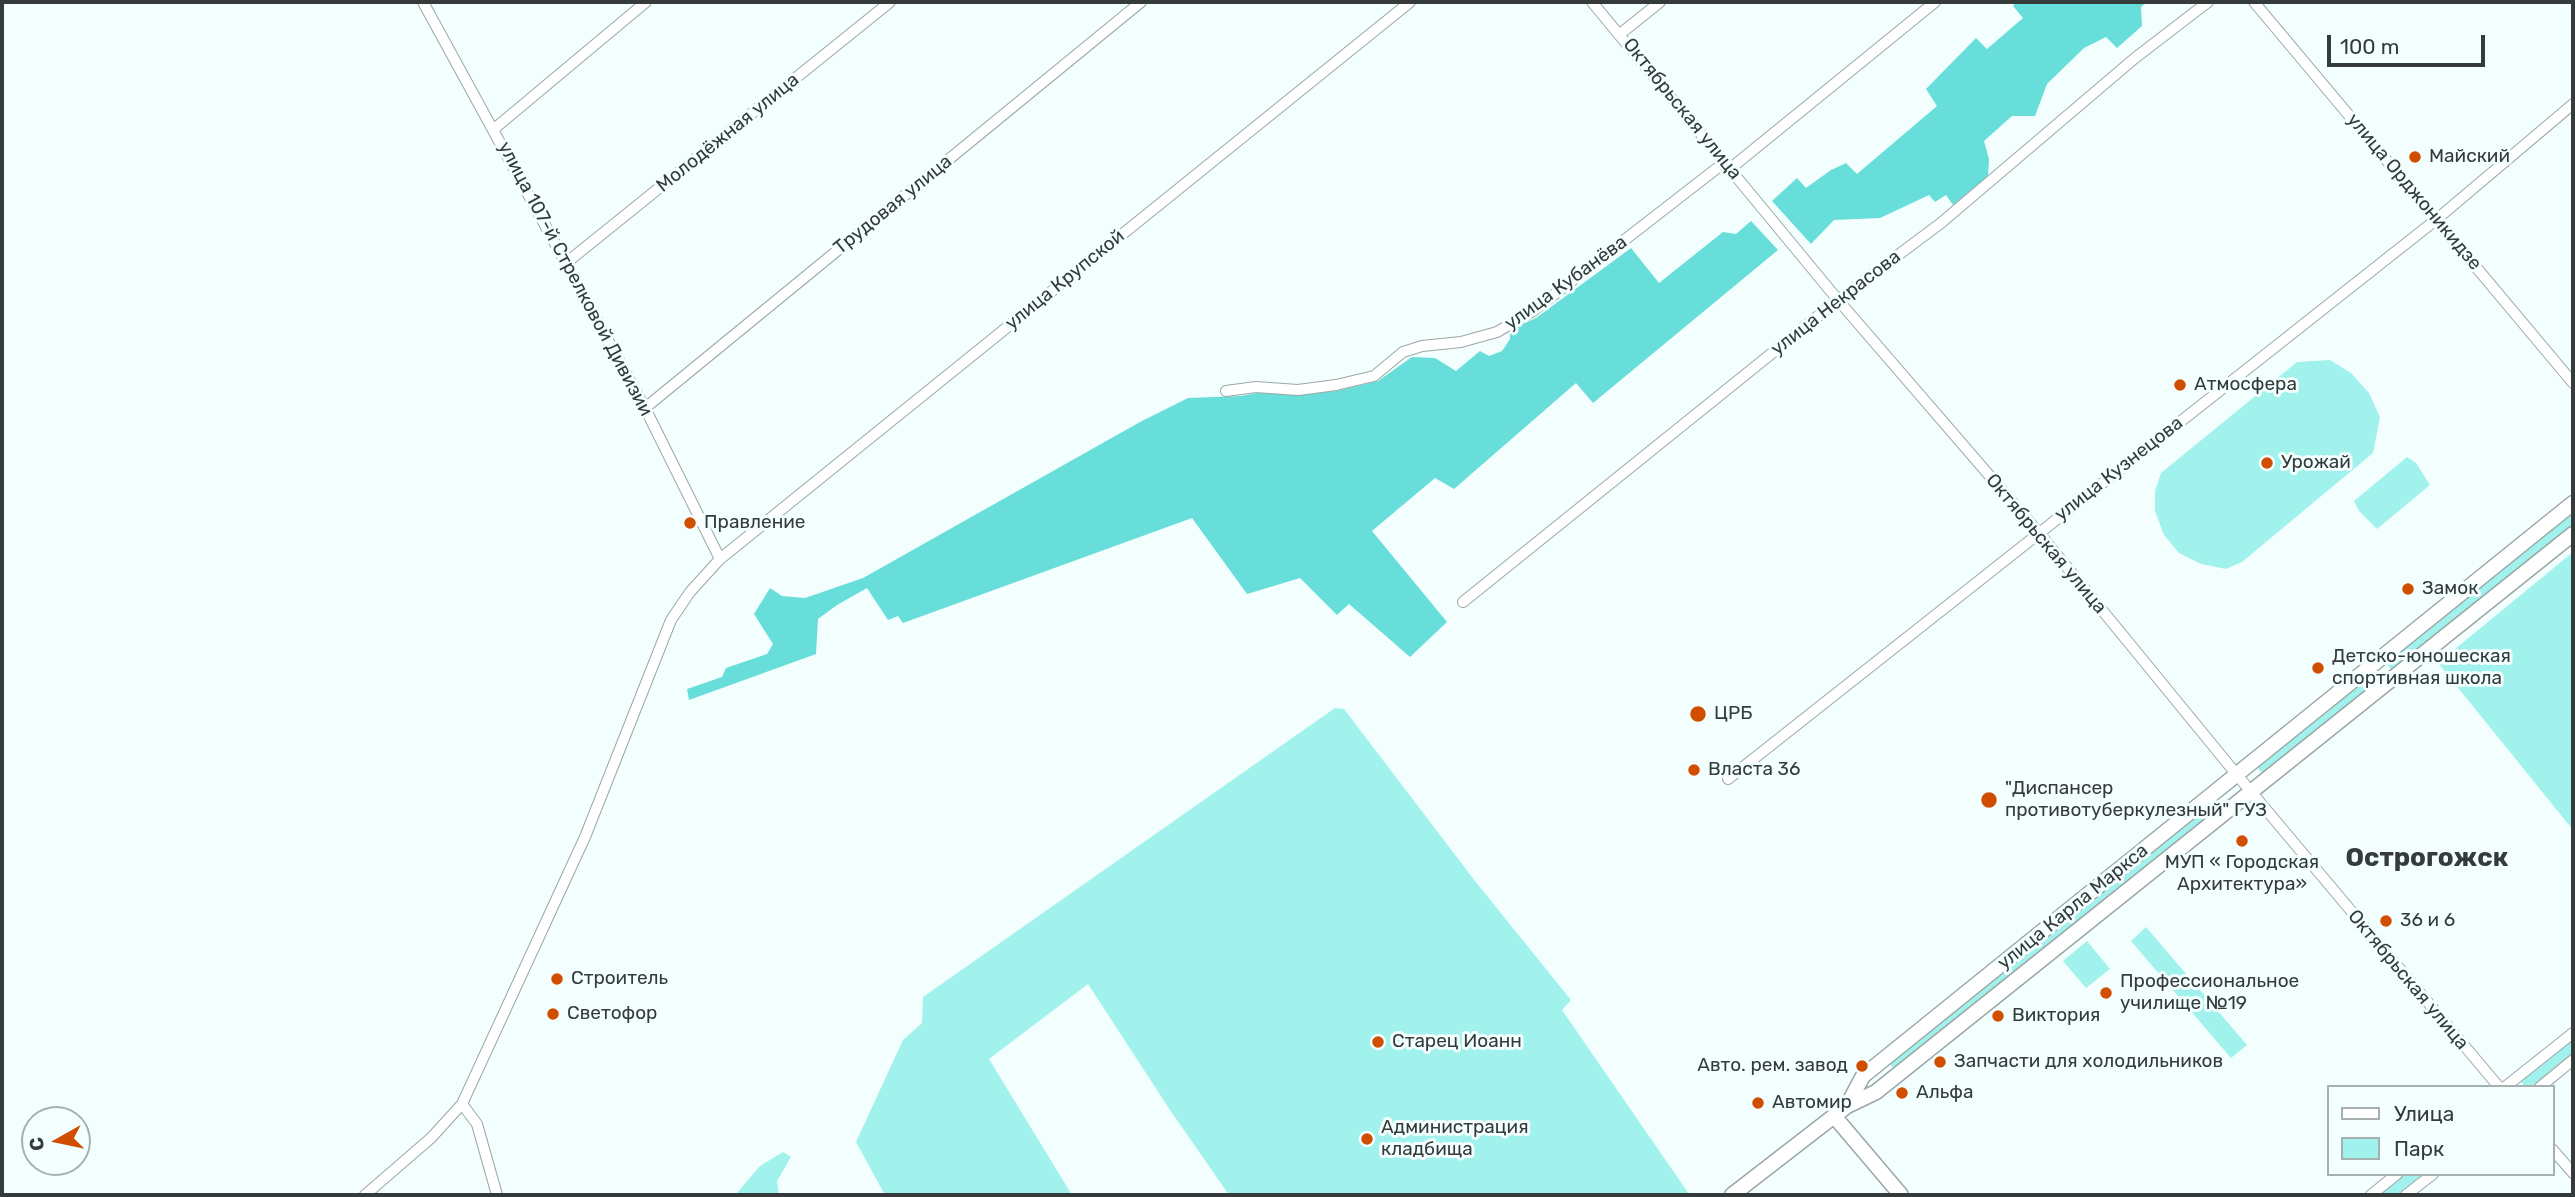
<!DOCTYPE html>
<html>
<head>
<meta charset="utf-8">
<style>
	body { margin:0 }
	#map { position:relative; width:2575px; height:1197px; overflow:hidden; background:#f2fffe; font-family:Rubik,sans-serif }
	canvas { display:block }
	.frame { position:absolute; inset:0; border:4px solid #353a3a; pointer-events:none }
	.legend { position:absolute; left:2327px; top:1085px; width:228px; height:91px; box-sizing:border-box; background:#f2fffe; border:2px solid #a6b0b0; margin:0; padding:9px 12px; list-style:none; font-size:21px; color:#353a3a }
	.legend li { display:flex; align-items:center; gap:14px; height:35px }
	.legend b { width:35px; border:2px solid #a6b0b0 }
	.north { position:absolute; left:21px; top:1106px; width:70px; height:70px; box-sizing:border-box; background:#f2fffe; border:2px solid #a6b0b0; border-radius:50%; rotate:261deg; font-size:19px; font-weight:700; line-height:28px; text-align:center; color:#353a3a }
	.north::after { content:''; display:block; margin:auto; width:24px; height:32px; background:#d14e00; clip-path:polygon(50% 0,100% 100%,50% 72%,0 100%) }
	.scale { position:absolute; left:2327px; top:35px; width:158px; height:32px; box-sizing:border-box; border:4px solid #353a3a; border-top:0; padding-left:9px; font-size:21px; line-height:24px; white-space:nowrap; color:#353a3a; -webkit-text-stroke:5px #f2fffe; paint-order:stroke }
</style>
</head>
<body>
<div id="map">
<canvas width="2575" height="1197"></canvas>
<div class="frame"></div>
<ul class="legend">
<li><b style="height:9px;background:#fff"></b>Улица</li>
<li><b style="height:19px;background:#a1f1ed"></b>Парк</li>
</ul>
<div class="north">С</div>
<div class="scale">100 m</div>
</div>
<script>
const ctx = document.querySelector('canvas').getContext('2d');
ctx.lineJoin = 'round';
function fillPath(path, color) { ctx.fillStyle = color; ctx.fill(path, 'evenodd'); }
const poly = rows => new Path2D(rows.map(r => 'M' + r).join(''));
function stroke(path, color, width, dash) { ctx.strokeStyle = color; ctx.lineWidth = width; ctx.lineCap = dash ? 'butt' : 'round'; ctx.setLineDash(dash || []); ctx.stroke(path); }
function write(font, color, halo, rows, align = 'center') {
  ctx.font = font + ' Rubik,sans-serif'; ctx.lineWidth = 6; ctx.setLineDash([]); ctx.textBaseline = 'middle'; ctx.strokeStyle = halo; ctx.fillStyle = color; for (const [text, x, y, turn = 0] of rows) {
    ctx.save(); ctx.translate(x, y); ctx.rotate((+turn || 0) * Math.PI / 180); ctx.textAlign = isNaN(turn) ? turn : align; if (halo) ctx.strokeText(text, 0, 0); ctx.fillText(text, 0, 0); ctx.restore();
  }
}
const green = poly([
	[2330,360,2351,373,2369,393,2380,417,2373,453,2242,562,2226,569,2201,564,2179,553,2164,535,2155,511,2155,491,2161,473,2297,362],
	[2407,457,2416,463,2430,485,2377,529,2359,511,2354,501],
	[2573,511,2573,527,2393,672,2386,663],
	[2573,552,2573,830,2438,663],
	[2372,673,2380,683,2264,776,2256,766],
	[1335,708,1344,709,1475,881,1571,1000,1562,1010,1689,1194,1229,1195,1170,1110,1088,984,989,1059,1072,1195,885,1195,856,1142,903,1040,922,1023,923,997],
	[2216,799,2223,808,1895,1070,1889,1063],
	[2146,927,2247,1045,2231,1058,2131,941],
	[2087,941,2110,969,2086,988,2063,961],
	[2573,1039,2573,1053,2531,1087,2525,1087,2521,1081],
	[783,1152,791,1157,777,1181,779,1195,735,1195,760,1166],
	[2404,1174,2423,1174,2398,1195,2378,1195]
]);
const forest = poly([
	[2015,2,2147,2,2141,7,2142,26,2117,48,2106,37,2084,48,2047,84,2035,116,2012,116,1984,141,1989,159,1988,176,1953,205,1946,195,1935,202,1929,195,1880,218,1834,220,1811,244,1772,201,1797,178,1806,188,1831,170,1846,163,1857,174,1937,106,1926,89,1976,38,1987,49,2023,18,2013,6],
	[1751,221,1778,250,1593,403,1576,383,1454,489,1435,478,1372,531,1447,622,1410,657,1349,604,1337,615,1300,578,1247,594,1192,518,903,623,898,616,888,620,867,588,837,605,818,619,816,654,689,700,687,689,722,677,726,668,767,654,773,644,754,614,770,588,782,596,805,598,863,578,1140,422,1188,398,1241,396,1257,393,1297,394,1336,391,1378,381,1412,357,1435,358,1456,371,1480,351,1489,356,1502,351,1510,339,1510,330,1536,318,1631,248,1659,283,1723,232,1736,234]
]);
const minor = poly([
	[423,2,645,408,720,559],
	[1592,2,1838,300,2039,533,2237,775,2499,1087],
	[2254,2,2573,383],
	[1620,34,1660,2],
	[494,129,646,2],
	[1731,168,1935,2],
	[566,263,890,2],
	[1226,391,1256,387,1298,390,1336,385,1374,376,1403,352,1422,346,1461,342,1497,332,1533,311,1725,162],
	[645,408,1141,2],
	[1463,602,1838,300,1941,223,2135,58,2208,2],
	[1728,779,2437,219,2573,104],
	[2505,1087,2573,1033],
	[2540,1087,2573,1060],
	[462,1104,477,1124,497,1195],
	[2552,1149,2573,1173],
	[365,1195,431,1138,462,1104,585,837,671,620,690,592,720,559,1410,2],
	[2371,1195,2397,1174],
	[2406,1195,2433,1174]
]);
const secondary = poly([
	[1847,1106,1863,1076,2573,503],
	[1834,1116,1901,1195],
	[1732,1195,1847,1106,1876,1092,2573,534]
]);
const markers = [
	[2415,157,7,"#d14e00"],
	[2180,385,7,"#d14e00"],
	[2267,463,7,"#d14e00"],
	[690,523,7,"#d14e00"],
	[2408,589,7,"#d14e00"],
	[2318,668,7,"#d14e00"],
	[1698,714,9,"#d14e00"],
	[1694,770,7,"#d14e00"],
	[1989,800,9,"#d14e00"],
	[2242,841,7,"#d14e00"],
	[2386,921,7,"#d14e00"],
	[557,979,7,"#d14e00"],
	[2106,993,7,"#d14e00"],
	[553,1014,7,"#d14e00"],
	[1998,1016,7,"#d14e00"],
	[1378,1042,7,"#d14e00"],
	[1940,1062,7,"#d14e00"],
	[1862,1066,7,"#d14e00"],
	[1902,1093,7,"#d14e00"],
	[1758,1103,7,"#d14e00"],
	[1367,1139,7,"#d14e00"]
];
const streetNames = [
	["Октябрьская улица",1682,109,51],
	["Молодёжная улица",728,133,-39],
	["улица Орджоникидзе",2414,192,50],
	["Трудовая улица",893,205,-39],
	["улица 107-й Стрелковой Дивизии",575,279,62],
	["улица Крупской",1065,280,-39],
	["улица Кубанёва",1566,283,-36],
	["улица Некрасова",1836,303,-38],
	["улица Кузнецова",2119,469,-38],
	["Октябрьская улица",2046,544,50],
	["улица Карла Маркса",2073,907,-39],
	["Октябрьская улица",2408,980,50]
];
const poiNames = [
	["Майский",2429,157],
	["Атмосфера",2194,385],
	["Урожай",2281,463],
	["Правление",704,523],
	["Замок",2422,589],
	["Детско-юношеская",2332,657],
	["спортивная школа",2332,679],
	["ЦРБ",1714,714],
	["Власта 36",1708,770],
	["\"Диспансер",2005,789],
	["противотуберкулезный\" ГУЗ",2005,811],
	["МУП « Городская",2242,863,"center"],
	["Архитектура»",2242,885,"center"],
	["36 и 6",2400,921],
	["Строитель",571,979],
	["Профессиональное",2120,982],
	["училище №19",2120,1004],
	["Светофор",567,1014],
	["Виктория",2012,1016],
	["Старец Иоанн",1392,1042],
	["Запчасти для холодильников",1954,1062],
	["Авто. рем. завод",1848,1066,"right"],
	["Альфа",1916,1093],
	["Автомир",1772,1103],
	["Администрация",1381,1128],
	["кладбища",1381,1150]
];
const districtNames = [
	["Острогожск",2427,858]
];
fillPath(green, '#a1f1ed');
fillPath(forest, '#68deda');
stroke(minor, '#9ba7a6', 12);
stroke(secondary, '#9ba7a6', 17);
stroke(minor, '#fff', 10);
stroke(secondary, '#fff', 14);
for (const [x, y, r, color] of markers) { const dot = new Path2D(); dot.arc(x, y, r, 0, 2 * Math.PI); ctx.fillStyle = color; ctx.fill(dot); stroke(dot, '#f2fffe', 2.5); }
write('19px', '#353a3a', '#f2fffe', streetNames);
write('19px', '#353a3a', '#f2fffe', poiNames, 'left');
write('bold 26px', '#353a3a', '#f2fffe', districtNames);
</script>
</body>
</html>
